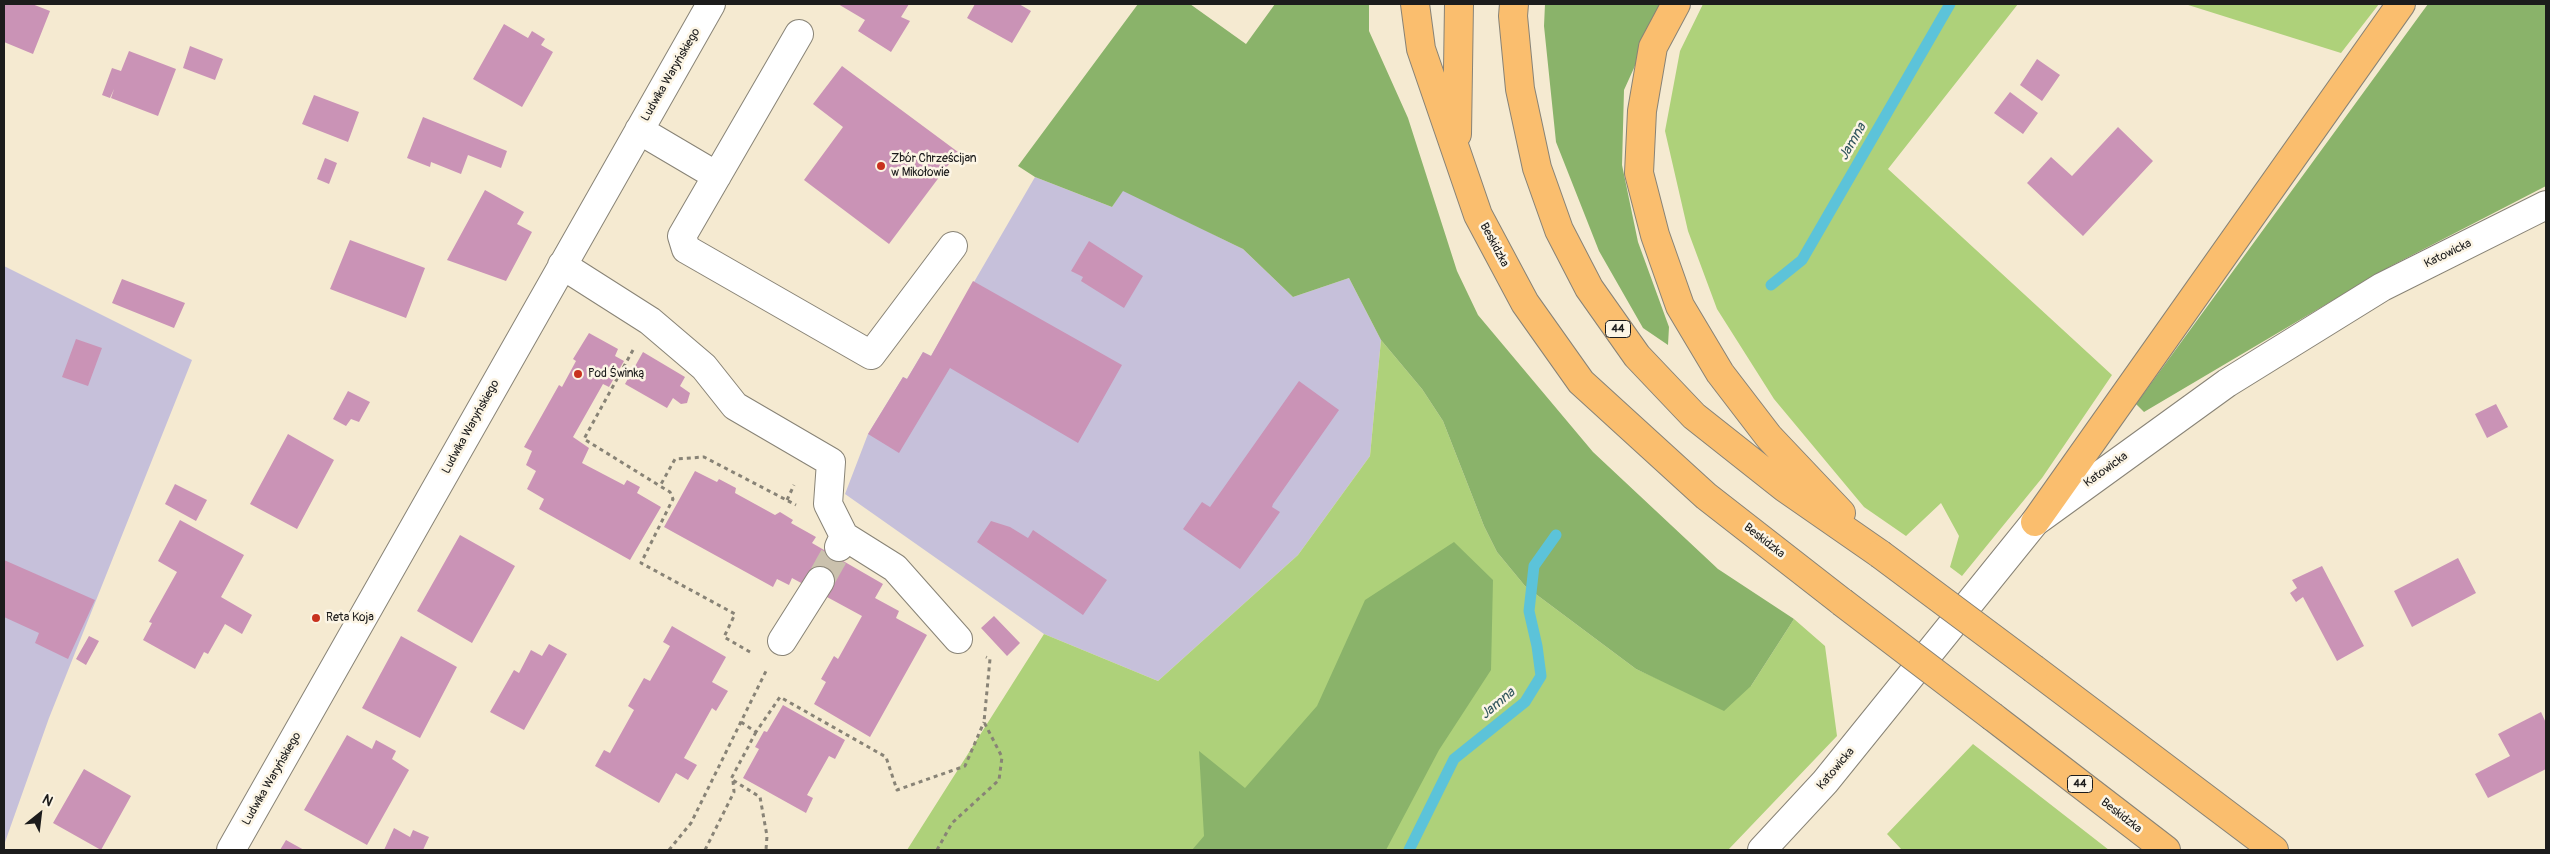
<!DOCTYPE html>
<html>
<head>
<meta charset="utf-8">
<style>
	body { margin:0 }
	#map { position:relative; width:2550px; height:854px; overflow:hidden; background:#f5ead1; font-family:Pangolin,sans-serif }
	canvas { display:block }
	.frame { position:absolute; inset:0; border:5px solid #1c1c1c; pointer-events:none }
	.north { position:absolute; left:15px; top:789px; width:50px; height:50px; -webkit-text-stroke:4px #fcf5e5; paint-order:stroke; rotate:29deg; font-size:14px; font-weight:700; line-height:20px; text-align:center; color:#1c1c1c }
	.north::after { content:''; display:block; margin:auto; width:18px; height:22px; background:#1c1c1c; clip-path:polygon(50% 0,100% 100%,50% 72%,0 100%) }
</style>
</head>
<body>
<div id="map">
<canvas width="2550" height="854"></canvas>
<div class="frame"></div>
<div class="north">N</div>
</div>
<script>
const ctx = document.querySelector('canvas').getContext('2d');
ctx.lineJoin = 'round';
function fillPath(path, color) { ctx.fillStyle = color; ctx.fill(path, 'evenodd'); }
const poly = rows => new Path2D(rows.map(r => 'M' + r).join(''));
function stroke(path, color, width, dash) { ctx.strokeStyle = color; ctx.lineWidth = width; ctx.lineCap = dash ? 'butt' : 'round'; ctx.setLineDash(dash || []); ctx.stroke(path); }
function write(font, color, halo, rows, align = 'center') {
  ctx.font = font + ' Pangolin,sans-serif'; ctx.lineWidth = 5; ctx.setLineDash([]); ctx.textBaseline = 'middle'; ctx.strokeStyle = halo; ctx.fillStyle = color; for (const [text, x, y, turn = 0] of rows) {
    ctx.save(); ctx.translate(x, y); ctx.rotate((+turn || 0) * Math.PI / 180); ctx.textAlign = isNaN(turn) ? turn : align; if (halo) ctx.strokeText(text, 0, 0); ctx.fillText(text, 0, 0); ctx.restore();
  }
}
const industrial = poly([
	[1035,177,1112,207,1123,190,1243,249,1293,297,1349,278,1381,340,1370,456,1298,555,1158,681,1044,634,845,494,868,434,903,377,907,379,923,352,931,356],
	[4,266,192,360,49,718,4,845]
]);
const green = poly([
	[1703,4,2018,4,1888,169,2112,375,2042,478,1962,576,1950,567,1959,536,1941,503,1906,536,1864,507,1774,399,1717,309,1688,231,1665,131,1680,51],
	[2185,4,2379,4,2341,53],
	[1381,340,1422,389,1443,421,1484,526,1497,552,1525,586,1636,669,1676,687,1751,686,1794,619,1825,646,1837,736,1728,850,907,850,1044,634,1158,681,1298,555,1370,456],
	[1973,744,2109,850,1902,850,1887,834]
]);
const forest = poly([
	[1138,4,1190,4,1246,44,1275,4,1369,4,1369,31,1408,118,1457,271,1478,315,1593,452,1718,569,1794,619,1751,686,1724,711,1636,669,1525,586,1497,552,1484,526,1443,421,1422,389,1381,340,1349,278,1293,297,1243,249,1123,191,1112,207,1035,177,1018,166],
	[1545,4,1663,4,1624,90,1622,165,1638,242,1669,327,1668,345,1643,328,1599,251,1556,142,1544,26],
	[2428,4,2546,4,2546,186,2391,266,2144,412,2136,404],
	[1454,542,1493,580,1491,670,1439,750,1386,850,1192,850,1204,836,1199,751,1245,788,1317,706,1365,600]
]);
const stream = poly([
	[1771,285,1802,260,1950,4],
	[1409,850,1454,759,1525,702,1541,676,1537,646,1529,611,1534,566,1556,535]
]);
const building = poly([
	[4,4,32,4,50,11,33,54,4,42],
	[838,4,909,4,901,17,910,21,891,52,858,31,865,20],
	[975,4,1019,4,1031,11,1012,43,967,18],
	[504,24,528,38,532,31,545,39,541,45,553,52,522,107,473,79],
	[190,46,223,59,215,80,183,68],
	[129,51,176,69,158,116,111,98,114,89,110,98,102,95,112,68,121,71],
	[2037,59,2060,75,2042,101,2020,85],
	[842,66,958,152,889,244,804,180,843,127,813,104],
	[2010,92,2038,113,2023,134,1994,113],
	[314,95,359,112,348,142,302,124],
	[423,117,507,151,501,168,468,155,461,174,431,162,430,167,407,158],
	[2118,127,2153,161,2083,236,2027,183,2051,157,2072,176],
	[325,158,337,163,329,184,317,179],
	[485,190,524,212,517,224,532,232,506,281,447,260],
	[350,240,425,268,406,318,330,289],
	[1089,241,1143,276,1124,308,1081,281,1083,277,1071,271],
	[122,279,185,303,174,328,112,303],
	[973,281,1122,365,1078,443,950,368,899,453,868,434,903,377,907,379,923,352,931,356],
	[589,333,618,349,615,356,624,361,609,387,603,384,573,437,589,448,582,463,624,485,627,480,640,487,637,493,661,507,630,560,539,509,544,499,527,489,536,471,526,465,532,451,524,447,559,385,562,387,576,361,573,359],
	[76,339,102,348,88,386,62,377],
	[643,352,685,377,680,386,690,393,687,403,681,404,673,398,667,408,625,384],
	[1299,381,1339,410,1273,504,1272,507,1280,512,1240,569,1183,529,1202,502,1210,507],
	[348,391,370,402,359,422,351,419,346,426,333,419],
	[2496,404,2508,427,2487,438,2475,414],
	[288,434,334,460,297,529,250,504],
	[695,471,717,482,719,479,736,488,735,493,775,515,780,512,793,520,791,523,816,537,812,543,883,584,875,598,899,611,896,618,927,635,870,737,814,704,826,682,821,679,834,656,838,659,862,616,792,578,789,585,777,579,773,587,664,527],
	[175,484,207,500,196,521,165,504],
	[180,520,244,555,221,597,252,615,242,634,225,624,208,654,204,652,195,669,143,640,152,623,149,622,177,572,158,561],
	[991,521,1010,527,1028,538,1033,530,1107,580,1083,615,977,542],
	[460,535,515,566,472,643,417,611],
	[2458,558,2476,593,2412,627,2394,591],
	[4,560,95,600,68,659,35,643,39,633,4,617],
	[2322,566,2364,646,2337,661,2303,597,2296,602,2290,593,2297,588,2292,580],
	[994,616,1020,643,1007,656,981,628],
	[672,626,726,657,712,682,728,691,716,711,712,708,684,758,697,765,688,780,676,773,659,803,595,766,604,750,610,753,634,710,628,706,644,678,650,681,670,646,663,642],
	[89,636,99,641,86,665,76,659],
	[401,636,457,667,420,738,362,708],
	[549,644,567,654,524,730,490,712,514,670,519,673,531,650,542,656],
	[783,705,845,740,835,759,829,756,807,795,813,798,806,813,743,778,759,749,755,747,764,731,767,732],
	[2541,712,2546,723,2546,769,2488,798,2475,774,2510,756,2498,734],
	[347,735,372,749,376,740,396,751,392,759,409,770,367,845,304,810],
	[84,769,131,796,101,850,53,823],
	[394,828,410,837,413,830,429,837,423,850,384,850],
	[286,840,304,850,280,850]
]);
const minorTunnel = poly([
	[820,581,839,547]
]);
const path = poly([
	[633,350,584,439,660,486],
	[787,500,794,485],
	[750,652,724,637,735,614,641,563,673,499,670,492,660,486,675,459,704,457,796,505],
	[741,722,756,732,780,697,886,757,897,790,965,766,984,722],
	[756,732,731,779,760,797,767,836,766,850],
	[669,850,691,823,767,669],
	[705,850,734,792,733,781],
	[937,850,952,823,999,780,1002,757,984,722,990,659,986,657]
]);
const minor = poly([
	[799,34,682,236,686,249,871,355,953,246],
	[639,130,717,176],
	[562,265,650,321,704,367,735,406,831,462,828,504,844,536,839,547],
	[844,536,895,568,958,639],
	[782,641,820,581],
	[231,850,711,4],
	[1762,850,1825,782,2035,522,2227,383,2382,287,2546,205]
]);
const major = poly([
	[1415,4,1421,49,1478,215,1525,303,1581,382,1706,496,1842,602],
	[1514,4,1513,16,1520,89,1537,168,1559,230,1589,288,1637,356,1694,416,1785,488,1880,554],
	[1676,4,1653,47,1642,111,1639,173,1655,235,1680,306,1720,373,1769,437,1841,513],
	[1457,134,1459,4],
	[2035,522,2401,4],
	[2034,669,2274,850],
	[1993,717,2166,850]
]);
const majorBridge = poly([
	[1880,554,2034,669],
	[1842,602,1993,717]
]);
const markers = [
	[881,166,5,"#c8321e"],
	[578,374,5,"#c8321e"],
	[316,618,5,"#c8321e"]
];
const shields = [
	[1618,329,25],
	[2080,784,25]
];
const shieldNames = [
	["44",1618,329],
	["44",2080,784]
];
const streetNames = [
	["Ludwika Waryńskiego",671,75,-60],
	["Beskidzka",1494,245,62],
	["Katowicka",2448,254,-26],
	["Ludwika Waryńskiego",471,427,-61],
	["Katowicka",2106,470,-36],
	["Beskidzka",1764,541,38],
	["Katowicka",1836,769,-50],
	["Ludwika Waryńskiego",272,779,-60],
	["Beskidzka",2121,816,38]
];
const poiNames = [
	["Zbór Chrześcijan",891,159],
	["w Mikołowie",891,173],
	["Pod Świnką",588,374],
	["Reta Koja",326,618]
];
const waterNames = [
	["Jamna",1853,142,-60],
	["Jamna",1498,704,-40]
];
fillPath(industrial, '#c6c0da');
fillPath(green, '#aed17a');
fillPath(forest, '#8ab36a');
stroke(stream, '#5cc3d9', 11);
fillPath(building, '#ca93b6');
stroke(minorTunnel, '#cac1ad', 28, [28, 14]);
stroke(minor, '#888376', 30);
stroke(major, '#888376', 30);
stroke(path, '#888376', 3, [4, 4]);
stroke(minor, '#fff', 28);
stroke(major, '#fabe6e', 28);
stroke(majorBridge, '#888376', 30, []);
stroke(majorBridge, '#fabe6e', 28);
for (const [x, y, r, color] of markers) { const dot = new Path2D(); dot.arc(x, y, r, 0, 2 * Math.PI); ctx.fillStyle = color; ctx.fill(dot); stroke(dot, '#fcf5e5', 2); }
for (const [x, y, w] of shields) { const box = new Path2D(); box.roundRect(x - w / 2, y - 8.5, w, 17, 4); ctx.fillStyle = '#fcf5e5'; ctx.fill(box); stroke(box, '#1c1c1c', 1); }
write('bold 11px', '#1c1c1c', null, shieldNames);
write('12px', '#1c1c1c', '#fcf5e5', streetNames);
write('12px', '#1c1c1c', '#fcf5e5', poiNames, 'left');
write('italic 14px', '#32565e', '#fcf5e5', waterNames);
</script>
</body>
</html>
